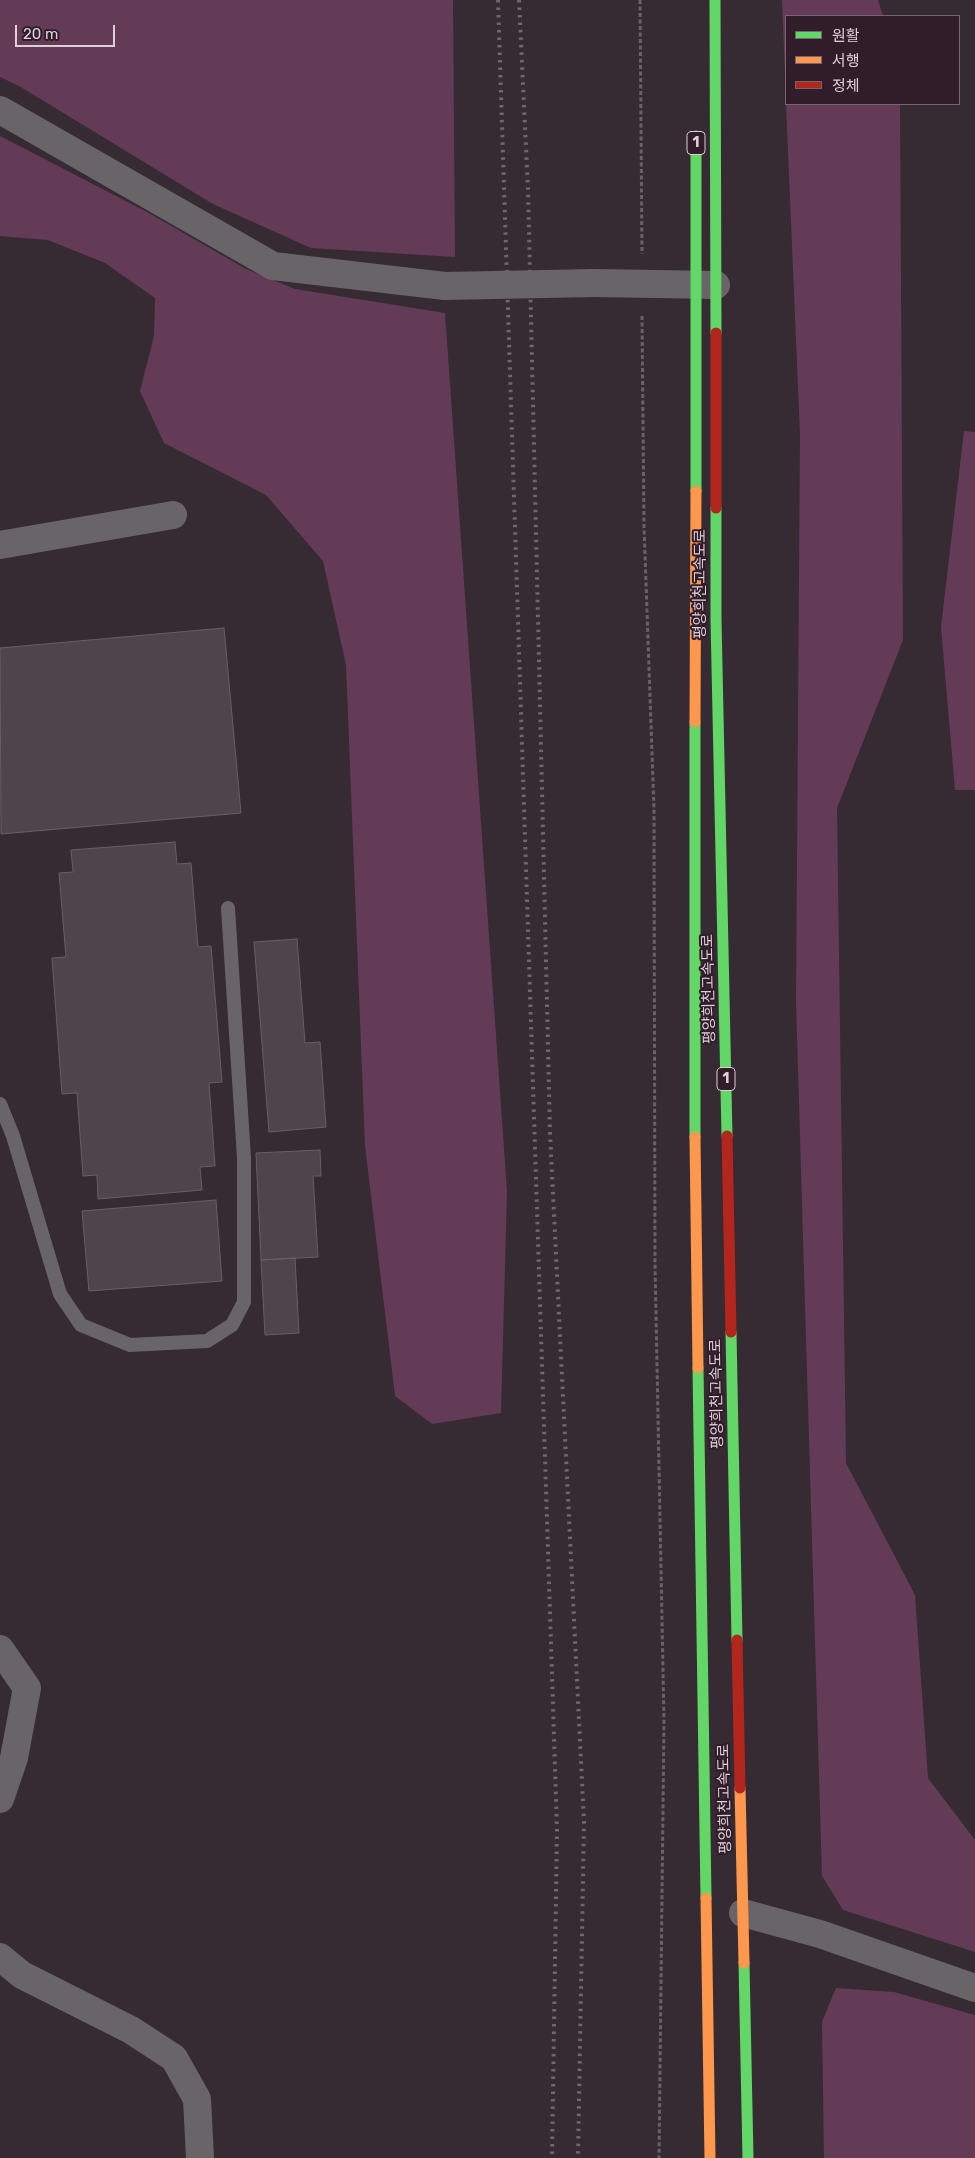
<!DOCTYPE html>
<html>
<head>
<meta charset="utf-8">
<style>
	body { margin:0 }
	#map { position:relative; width:975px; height:2158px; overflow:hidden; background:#362b33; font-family:Rubik,"Noto Sans KR",sans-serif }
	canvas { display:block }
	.legend { position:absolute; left:785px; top:15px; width:175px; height:90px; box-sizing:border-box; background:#311d2a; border:1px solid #766570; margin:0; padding:6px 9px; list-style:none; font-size:15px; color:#ded0d9 }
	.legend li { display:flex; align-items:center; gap:10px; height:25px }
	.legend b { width:25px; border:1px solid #766570 }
	.scale { position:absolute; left:15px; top:25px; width:100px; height:22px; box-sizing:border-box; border:2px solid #ded0d9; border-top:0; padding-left:6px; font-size:15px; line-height:18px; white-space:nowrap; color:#ded0d9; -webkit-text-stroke:4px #311d2a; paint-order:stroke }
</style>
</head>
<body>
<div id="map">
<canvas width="975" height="2158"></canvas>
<ul class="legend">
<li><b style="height:6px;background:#63d668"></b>원활</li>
<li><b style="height:6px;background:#ff974d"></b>서행</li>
<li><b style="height:6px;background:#b3261e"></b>정체</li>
</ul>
<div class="scale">20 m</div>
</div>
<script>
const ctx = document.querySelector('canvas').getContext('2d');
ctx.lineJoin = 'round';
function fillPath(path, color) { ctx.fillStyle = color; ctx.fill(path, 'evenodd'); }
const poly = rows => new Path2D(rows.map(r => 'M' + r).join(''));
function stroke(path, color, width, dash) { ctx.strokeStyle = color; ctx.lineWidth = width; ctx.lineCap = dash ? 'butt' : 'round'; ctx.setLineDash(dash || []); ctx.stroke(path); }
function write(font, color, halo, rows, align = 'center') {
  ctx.font = font + ' Rubik,"Noto Sans KR",sans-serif'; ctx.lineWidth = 4; ctx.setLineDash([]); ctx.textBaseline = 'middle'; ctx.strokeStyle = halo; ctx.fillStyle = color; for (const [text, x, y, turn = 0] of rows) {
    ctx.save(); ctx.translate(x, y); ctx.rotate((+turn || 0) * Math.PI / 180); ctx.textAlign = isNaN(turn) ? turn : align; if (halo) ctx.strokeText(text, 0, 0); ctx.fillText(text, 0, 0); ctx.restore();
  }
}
const green = poly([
	[0,0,453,0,455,257,311,248,213,204,19,86,0,77],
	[782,0,878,0,883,16,786,16,786,98],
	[786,104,900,104,903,640,837,808,846,1463,915,1595,928,1778,975,1840,975,1952,843,1910,822,1876,796,1002,800,434],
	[0,136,147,212,246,269,295,289,445,313,507,1191,501,1413,432,1424,395,1396,365,1146,346,665,323,561,266,495,164,443,140,391,154,336,155,298,105,263,48,240,0,236],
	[964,431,975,432,975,790,955,790,941,627],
	[836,1988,894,1992,975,2015,975,2158,824,2158,822,2022]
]);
const building = poly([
	[224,628,241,813,1,834,0,648,224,628],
	[175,842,177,864,191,863,198,947,211,946,222,1082,209,1083,215,1166,200,1167,202,1190,98,1199,97,1175,83,1176,77,1093,62,1094,52,958,66,957,59,873,73,872,71,850,175,842],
	[297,939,305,1043,320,1042,326,1127,269,1132,254,942,297,939],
	[320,1150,321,1176,313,1176,318,1257,261,1260,256,1153,320,1150],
	[216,1200,222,1281,89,1291,82,1211,216,1200],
	[295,1258,299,1333,265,1335,261,1260,295,1258]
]);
const path = poly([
	[640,0,642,254],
	[642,316,644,526,654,810,655,1264,664,1721,659,2158]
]);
const lane = poly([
	[0,1104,13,1136,60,1294,81,1325,130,1345,207,1341,232,1325,244,1302,244,1158,228,908]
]);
const street = poly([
	[0,110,273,266,445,286],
	[594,283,716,285],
	[0,545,173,515],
	[0,1649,27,1688,14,1758,0,1799],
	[743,1913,820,1934,975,1988],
	[0,1957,22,1975,131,2030,174,2058,197,2099,200,2158]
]);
const fast = poly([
	[715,0,716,333],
	[696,491,696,136],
	[716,508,716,620,727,1136],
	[695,1137,695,722],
	[731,1332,737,1640],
	[698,1368,706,1898],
	[744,1963,748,2158]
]);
const slow = poly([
	[695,722,696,491],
	[695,1137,698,1368],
	[740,1788,744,1963],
	[706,1898,710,2158]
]);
const jam = poly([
	[716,333,716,508],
	[727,1136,731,1332],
	[737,1640,740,1788]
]);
const rail = poly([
	[498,0,557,1830,552,2158],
	[519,0,528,189,550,1133,584,1822,578,2158]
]);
const streetBridge = poly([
	[445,286,594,283]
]);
const shields = [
	[696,143,18],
	[726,1079,18]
];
const shieldNames = [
	["1",696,143],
	["1",726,1079]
];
const streetNames = [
	["평양희천고속도로",701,584,-90],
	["평양희천고속도로",709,989,-91],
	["평양희천고속도로",717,1394,-91],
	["평양희천고속도로",725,1799,-91]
];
fillPath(green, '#633b56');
fillPath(building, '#4e444b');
stroke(building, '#695e65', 1);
stroke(path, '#686266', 3, [4, 2.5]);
stroke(lane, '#696468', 14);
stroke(street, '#696468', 28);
stroke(fast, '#63d668', 11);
stroke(slow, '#ff974d', 11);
stroke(jam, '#b3261e', 11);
stroke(rail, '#6f676d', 4, [2.5, 5]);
stroke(streetBridge, '#696468', 28);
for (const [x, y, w] of shields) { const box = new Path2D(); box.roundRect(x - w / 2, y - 11.5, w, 23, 4); ctx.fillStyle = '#311d2a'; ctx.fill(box); stroke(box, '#ded0d9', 1); }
write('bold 14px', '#ded0d9', null, shieldNames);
write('15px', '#ded0d9', '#311d2a', streetNames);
</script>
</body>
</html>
